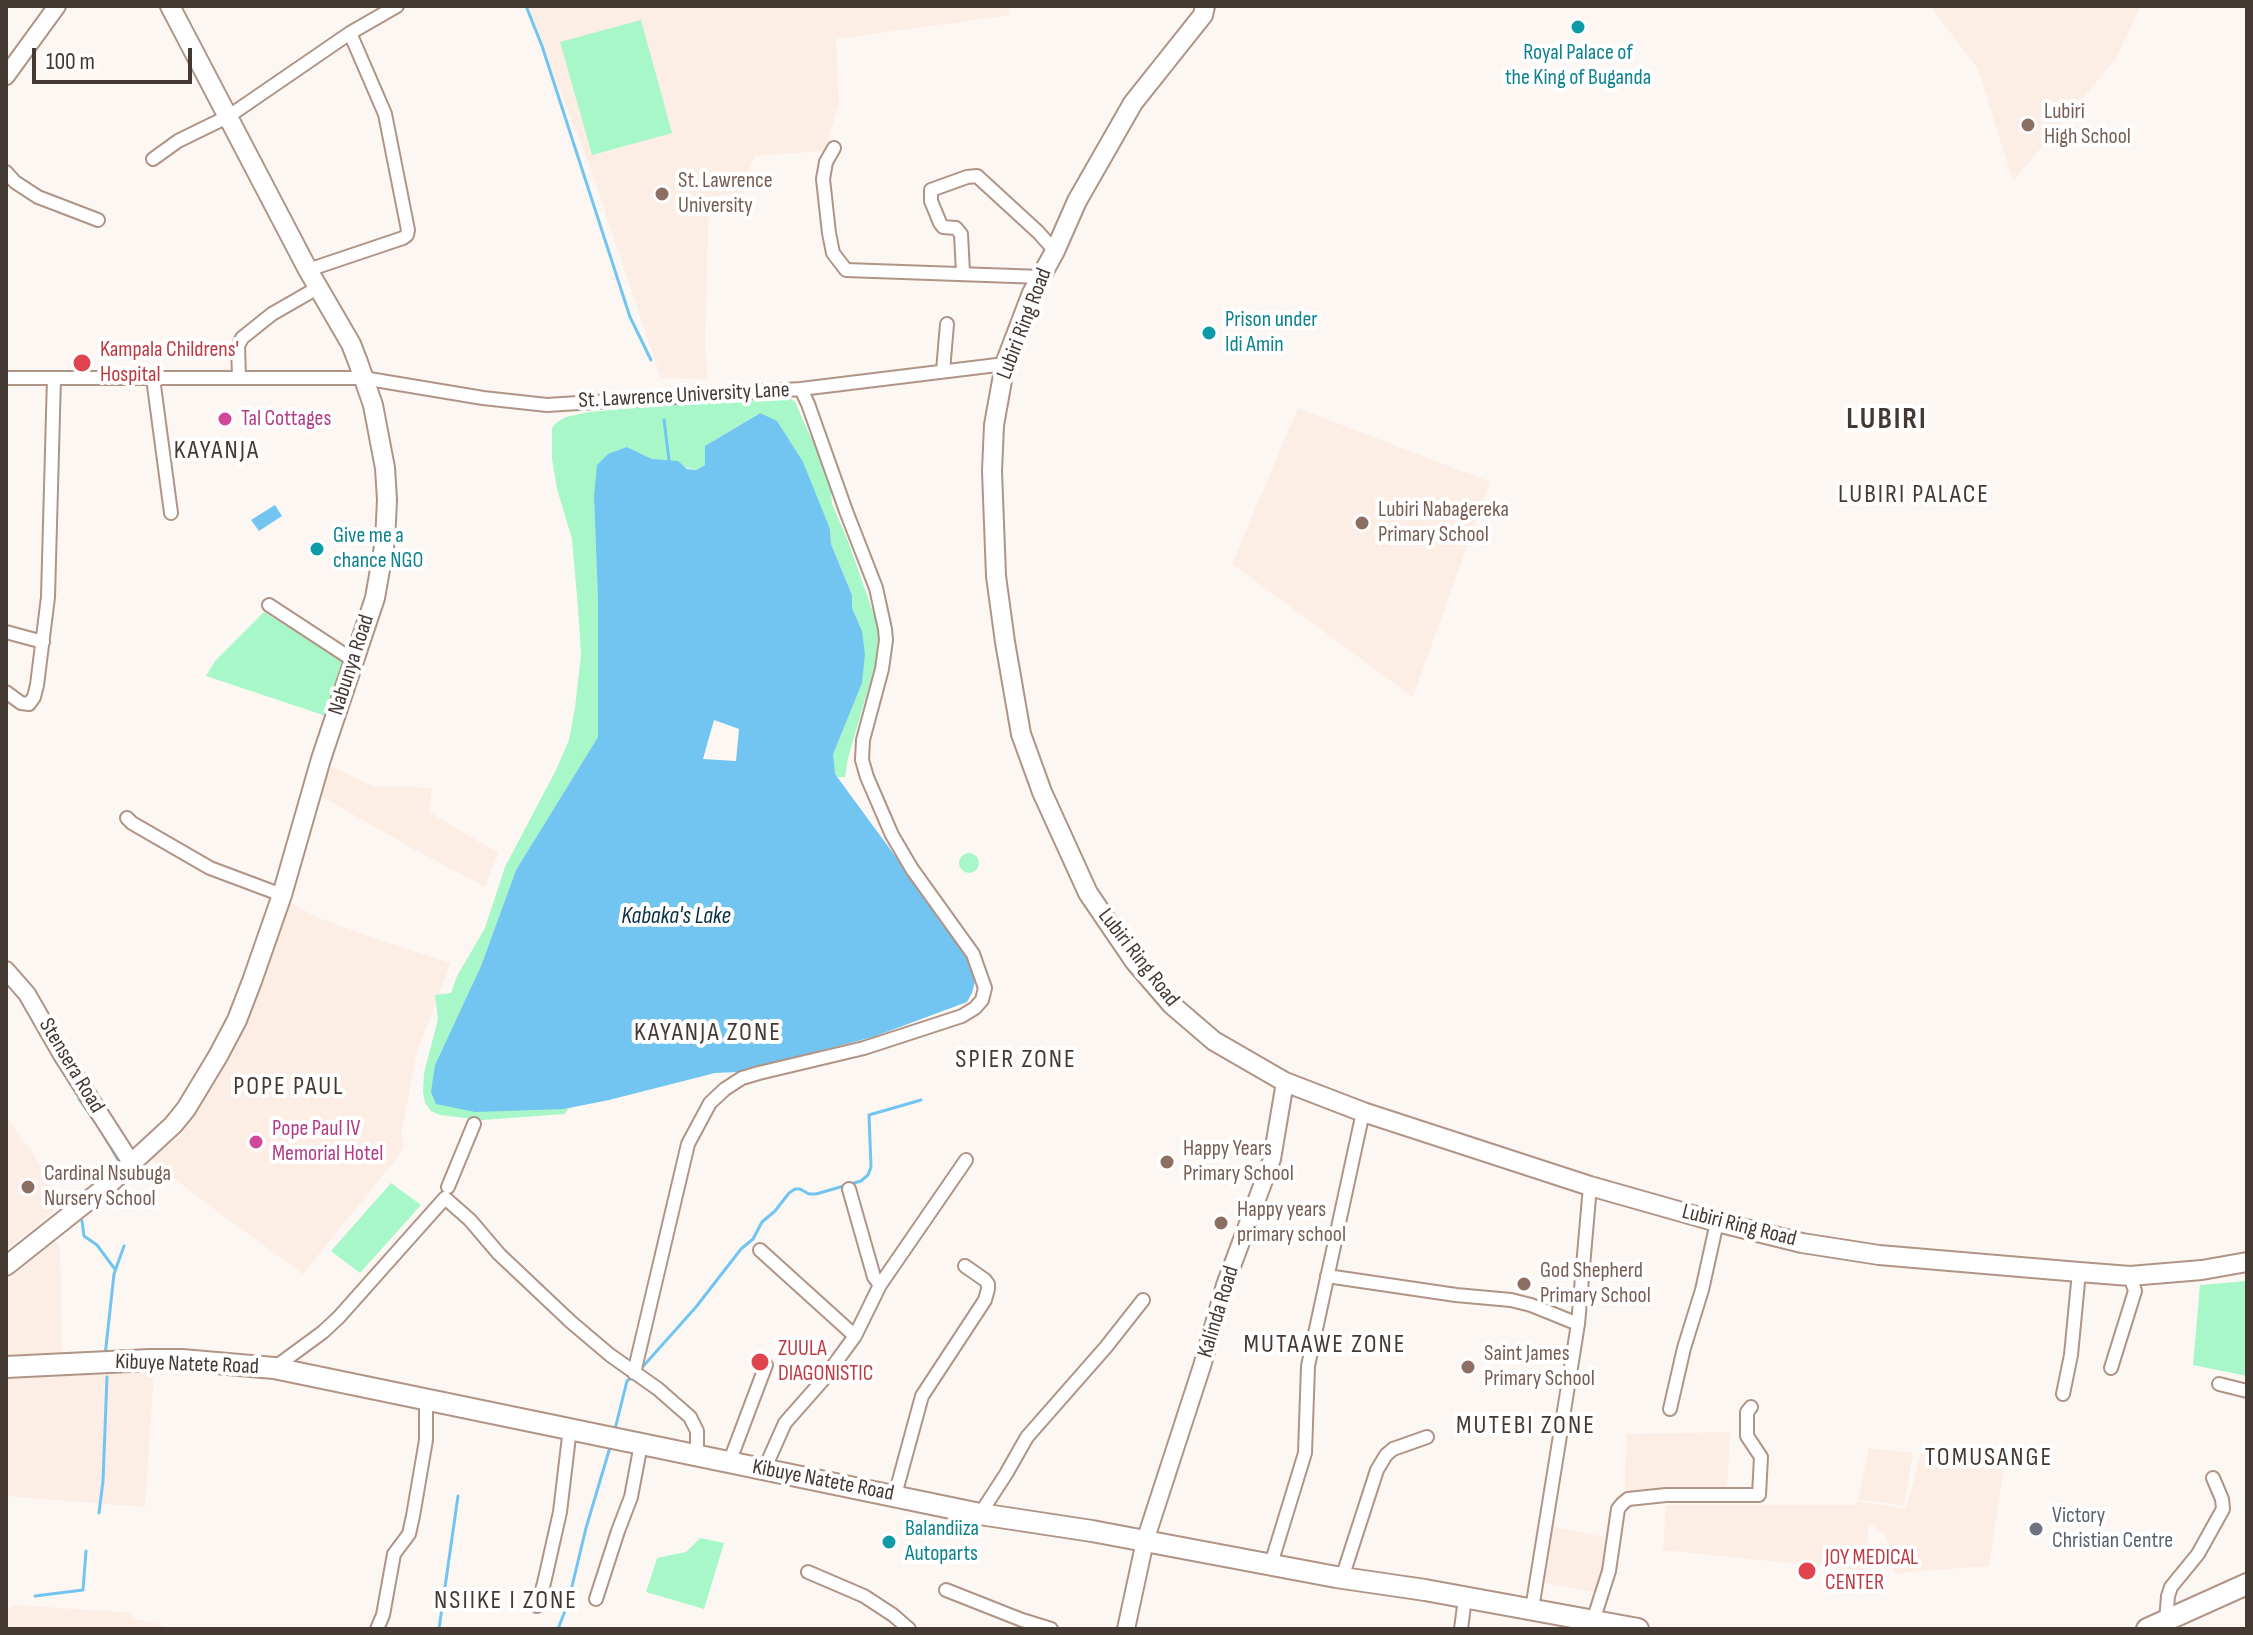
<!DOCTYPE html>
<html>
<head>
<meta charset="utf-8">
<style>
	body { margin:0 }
	#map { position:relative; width:2253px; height:1635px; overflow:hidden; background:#fdf7f4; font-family:"Sofia Sans Condensed",sans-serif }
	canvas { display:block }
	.frame { position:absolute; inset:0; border:8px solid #453934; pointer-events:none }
	.scale { position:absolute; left:32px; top:48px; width:160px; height:36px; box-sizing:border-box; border:4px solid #453934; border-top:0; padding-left:10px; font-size:24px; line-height:28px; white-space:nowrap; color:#453934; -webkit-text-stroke:6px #fff; paint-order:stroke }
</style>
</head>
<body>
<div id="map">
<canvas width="2253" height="1635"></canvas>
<div class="frame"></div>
<div class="scale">100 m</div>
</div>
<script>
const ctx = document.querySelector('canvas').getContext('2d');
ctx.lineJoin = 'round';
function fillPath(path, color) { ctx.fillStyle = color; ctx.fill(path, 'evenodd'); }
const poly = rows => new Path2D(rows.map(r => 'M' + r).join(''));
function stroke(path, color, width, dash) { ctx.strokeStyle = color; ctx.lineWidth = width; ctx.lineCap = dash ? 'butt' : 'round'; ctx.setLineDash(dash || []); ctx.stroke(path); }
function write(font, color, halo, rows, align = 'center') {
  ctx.font = font + ' "Sofia Sans Condensed",sans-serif'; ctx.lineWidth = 8; ctx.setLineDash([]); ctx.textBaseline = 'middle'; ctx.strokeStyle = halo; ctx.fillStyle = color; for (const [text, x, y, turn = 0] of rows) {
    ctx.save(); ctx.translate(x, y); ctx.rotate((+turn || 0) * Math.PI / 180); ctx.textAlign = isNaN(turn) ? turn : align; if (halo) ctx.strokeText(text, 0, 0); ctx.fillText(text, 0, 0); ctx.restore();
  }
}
const built = poly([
	[526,6,1009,6,1010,15,836,39,839,103,824,151,754,156,742,192,709,197,705,343,708,379,661,378,586,156],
	[1930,6,2141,6,2115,60,2013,181,1978,69],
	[1298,408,1490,482,1413,697,1232,564],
	[331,766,373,786,432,788,429,812,498,853,485,887,410,847,319,795],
	[287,901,319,918,371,937,451,963,417,1052,401,1134,404,1145,401,1153,303,1274,203,1201,150,1159,180,1136,230,1058,251,1012],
	[6,1119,11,1121,17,1134,31,1150,39,1164,48,1183,63,1204,6,1250],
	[56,1240,60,1249,62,1355,6,1356,6,1282],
	[154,1371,145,1507,6,1496,6,1379],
	[1730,1432,1727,1490,1625,1493,1626,1434],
	[1869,1448,1913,1453,1904,1506,1858,1499],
	[2007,1448,1989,1566,1895,1573,1886,1535,1869,1523,1865,1571,1663,1550,1666,1505,1856,1505,1857,1501,1906,1509,1921,1452],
	[1552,1527,1610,1538,1600,1593,1541,1582],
	[16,1605,132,1613,135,1619,159,1624,167,1629,6,1629,6,1610]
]);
const green = poly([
	[641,20,672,133,592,155,560,42],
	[786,395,795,402,830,480,832,504,848,541,879,629,876,662,848,758,845,777,825,777,862,631,852,608,852,595,831,544,830,528,759,413,705,446,705,465,696,470,652,459,627,447,594,497,598,602,598,737,516,870,481,966,435,1065,563,1109,569,1108,565,1114,482,1120,440,1115,431,1111,425,1103,423,1092,424,1073,438,1019,435,995,451,993,457,976,485,928,505,867,556,770,569,740,575,708,581,655,578,607,572,539,557,489,552,459,552,428,557,422,566,417,589,412],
	[264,612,345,662,329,717,206,676,215,661],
	'959 863a10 10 0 1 1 20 0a10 10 0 1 1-20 0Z',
	[391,1183,421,1205,360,1273,331,1251],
	[2247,1281,2247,1376,2193,1365,2200,1285],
	[700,1538,724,1543,704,1609,646,1592,657,1558,686,1552]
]);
const water = poly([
	[760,413,777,421,803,462,830,529,831,544,852,595,852,608,862,631,865,654,862,683,833,754,835,774,978,969,972,993,967,1002,873,1037,738,1072,715,1073,609,1100,564,1109,475,1112,436,1104,431,1092,435,1065,481,966,516,870,598,737,598,602,594,497,597,465,608,454,627,447,652,459,678,461,687,469,696,470,705,465,705,446],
	[714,720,739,729,736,761,703,759],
	[275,505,282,516,259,531,251,520]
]);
const stream = poly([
	[526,6,542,46,630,317,651,360],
	[664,420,669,460],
	[79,1099,96,1123],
	[100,1129,120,1163],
	[82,1221,84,1236,97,1245,114,1268],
	[105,1356,114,1274,124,1246],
	[638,1372,696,1307,741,1249,753,1239,762,1222,775,1211,789,1193,795,1189,800,1189,809,1194,816,1194,861,1181,868,1175,871,1167,869,1115,921,1100],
	[615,1429,627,1381,632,1377],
	[99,1513,103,1481,107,1377],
	[35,1596,83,1590,86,1551],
	[439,1629,458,1496],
	[558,1629,568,1603,586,1528,611,1444]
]);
const minor = poly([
	[834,148,826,162,823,179,829,233,833,253,846,270,1042,277],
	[153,159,178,141,229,116,350,33,397,6],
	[6,172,15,182,38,197,98,220],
	[308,270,403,238,407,235,408,230,385,114,350,33],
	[963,272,961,234,956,228,943,227,940,223,931,201,931,190,967,177,977,176,1038,232,1055,251],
	[943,371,947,324],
	[239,377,238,346,242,338,272,314,319,287],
	[6,378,363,378,483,398,547,405,801,389,1005,364],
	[153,378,171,513],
	[269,605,353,660],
	[6,632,43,642],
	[6,692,21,703,29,704,34,697,37,685,48,597,54,378],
	[127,818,132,823,210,868,282,895],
	[448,1187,474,1124],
	[849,1189,874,1277,880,1285],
	[760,1250,855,1336],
	[1327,1276,1456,1295,1511,1300,1531,1305,1578,1324],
	[274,1368,323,1332,339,1317,445,1198,470,1220,499,1254,571,1322,610,1355,658,1389,690,1417,697,1431,697,1456],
	[2111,1368,2135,1291,2130,1276],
	[634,1373,688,1144,710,1103,725,1089,742,1078,759,1073,864,1048,962,1016,975,1008,982,1000,985,988,973,954,912,869,892,835,867,777,862,760,863,740,882,669,886,640,885,629,876,588,846,511,808,404,801,389],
	[2219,1384,2247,1391],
	[2063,1394,2071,1355,2079,1272],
	[1670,1409,1684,1348,1702,1290,1717,1222],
	[729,1463,766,1365],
	[764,1470,785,1423,822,1381,855,1336,880,1285,966,1160],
	[895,1495,922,1396,985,1300,988,1289,988,1284,985,1280,965,1266],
	[980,1514,1006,1474,1027,1437,1106,1347,1143,1300],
	[1271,1564,1305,1453,1308,1366,1363,1112],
	[808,1572,864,1596,893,1615,909,1629],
	[1342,1578,1377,1470,1386,1455,1393,1449,1427,1437],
	[946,1590,1022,1620,1051,1629],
	[596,1599,618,1531,631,1497,641,1444],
	[537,1606,544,1583,560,1512,570,1428],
	[1532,1609,1578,1324,1590,1186],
	[1593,1621,1609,1571,1618,1509,1622,1504,1628,1499,1666,1495,1759,1495,1761,1457,1747,1436,1747,1412,1751,1407],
	[2166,1621,2168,1596,2171,1587,2198,1554,2223,1509,2222,1499,2213,1478],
	[377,1629,383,1615,394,1554,409,1534,413,1516,426,1440,426,1399],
	[1461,1629,1465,1598]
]);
const tertiary = poly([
	[6,76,57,6],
	[6,970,27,994,62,1055,132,1164],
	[1126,1629,1145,1541,1202,1366,1225,1285,1272,1159,1285,1082]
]);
const secondary = poly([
	[1205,6,1203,15,1133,103,1077,201,1055,251,1032,293,1005,364,994,425,992,471,996,576,1005,642,1021,734,1042,792,1088,893,1135,962,1172,1005,1214,1041,1285,1082,1363,1112,1590,1186,1717,1222,1802,1243,1879,1255,2079,1272,2130,1276,2202,1270,2247,1262],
	[6,1266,108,1185,173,1125,186,1109,218,1056,237,1020,252,981,282,895,321,759,375,598,385,541,387,500,385,468,373,405,358,362,351,344,308,270,170,6]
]);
const primary = poly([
	[6,1367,150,1360,182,1360,274,1368,980,1514,1092,1531,1336,1577,1425,1590,1638,1629],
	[2147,1629,2247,1584]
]);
const markers = [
	[1578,27,8,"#0f9aa8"],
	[2028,125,8,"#8d6e63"],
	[662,194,8,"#8d6e63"],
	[1209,333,8,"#0f9aa8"],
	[82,363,10,"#e0444e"],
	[225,419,8,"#d1479c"],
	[1362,523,8,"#8d6e63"],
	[317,549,8,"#0f9aa8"],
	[256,1142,8,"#d1479c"],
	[1167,1162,8,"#8d6e63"],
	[28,1187,8,"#8d6e63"],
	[1221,1223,8,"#8d6e63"],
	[1524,1284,8,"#8d6e63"],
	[760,1362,10,"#e0444e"],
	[1468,1367,8,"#8d6e63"],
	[2036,1529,8,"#6b7280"],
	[889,1542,8,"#0f9aa8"],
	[1807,1571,10,"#e0444e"]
];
const cultureNames = [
	["Royal Palace of",1578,53,"center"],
	["the King of Buganda",1578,78,"center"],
	["Prison under",1225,320],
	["Idi Amin",1225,345],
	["Give me a",333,536],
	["chance NGO",333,561],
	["Balandiiza",905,1529],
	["Autoparts",905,1554]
];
const educationNames = [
	["Lubiri",2044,112],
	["High School",2044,137],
	["St. Lawrence",678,181],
	["University",678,206],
	["Lubiri Nabagereka",1378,510],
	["Primary School",1378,535],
	["Happy Years",1183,1149],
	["Primary School",1183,1174],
	["Cardinal Nsubuga",44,1174],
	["Nursery School",44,1199],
	["Happy years",1237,1210],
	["primary school",1237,1235],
	["God Shepherd",1540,1271],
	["Primary School",1540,1296],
	["Saint James",1484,1354],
	["Primary School",1484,1379]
];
const streetNames = [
	["Lubiri Ring Road",1025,324,-69],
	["St. Lawrence University Lane",684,396,-3],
	["Nabunya Road",352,665,-72],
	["Lubiri Ring Road",1138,958,52],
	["Stensera Road",71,1066,59],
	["Lubiri Ring Road",1739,1226,14],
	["Kalinda Road",1219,1312,-73],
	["Kibuye Natete Road",187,1365,2],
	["Kibuye Natete Road",823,1481,11]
];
const healthNames = [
	["Kampala Childrens'",100,350],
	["Hospital",100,375],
	["ZUULA",778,1349],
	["DIAGONISTIC",778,1374],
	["JOY MEDICAL",1825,1558],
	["CENTER",1825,1583]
];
const hotelNames = [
	["Tal Cottages",241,419],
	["Pope Paul IV",272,1129],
	["Memorial Hotel",272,1154]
];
const worshipNames = [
	["Victory",2052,1516],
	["Christian Centre",2052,1541]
];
const waterNames = [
	["Kabaka's Lake",676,917]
];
const quarterNames = [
	["KAYANJA",217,451],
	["LUBIRI PALACE",1914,495],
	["KAYANJA ZONE",708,1033],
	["SPIER ZONE",1016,1060],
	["POPE PAUL",289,1087],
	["MUTAAWE ZONE",1325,1345],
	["MUTEBI ZONE",1526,1426],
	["TOMUSANGE",1989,1458],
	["NSIIKE I ZONE",506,1601]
];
const districtNames = [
	["LUBIRI",1887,420]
];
fillPath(built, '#fcede5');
fillPath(green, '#a7f7c8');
fillPath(water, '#72c5f0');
stroke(stream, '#72c5f0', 3);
stroke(minor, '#b09486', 16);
stroke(tertiary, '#b09486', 20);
stroke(secondary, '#b09486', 22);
stroke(primary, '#b09486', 24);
stroke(minor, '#fff', 12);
stroke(tertiary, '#fff', 16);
stroke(secondary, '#fff', 18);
stroke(primary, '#fff', 20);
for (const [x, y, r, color] of markers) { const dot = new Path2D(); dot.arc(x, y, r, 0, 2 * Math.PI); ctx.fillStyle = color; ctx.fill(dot); stroke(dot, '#fff', 3); }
write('22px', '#0d838f', '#fff', cultureNames, 'left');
write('22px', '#785e54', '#fff', educationNames, 'left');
write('22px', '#453934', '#fff', streetNames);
write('22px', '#be3a42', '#fff', healthNames, 'left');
write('22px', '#b23c85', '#fff', hotelNames, 'left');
write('22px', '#5b616d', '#fff', worshipNames, 'left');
write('italic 24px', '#0a3143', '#fff', waterNames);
ctx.letterSpacing = '2px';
write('26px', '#453934', '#fff', quarterNames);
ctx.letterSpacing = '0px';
ctx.letterSpacing = '2px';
write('bold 30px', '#453934', '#fff', districtNames);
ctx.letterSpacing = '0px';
</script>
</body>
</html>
